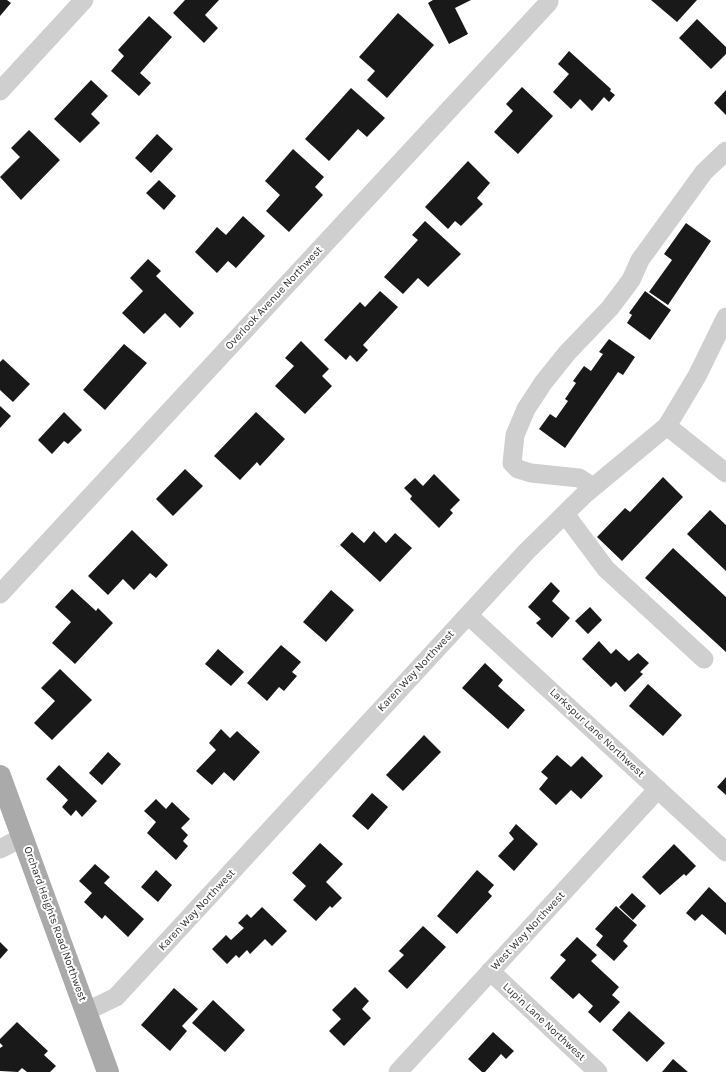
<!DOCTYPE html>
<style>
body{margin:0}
canvas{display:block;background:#fff}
</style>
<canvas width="726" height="1072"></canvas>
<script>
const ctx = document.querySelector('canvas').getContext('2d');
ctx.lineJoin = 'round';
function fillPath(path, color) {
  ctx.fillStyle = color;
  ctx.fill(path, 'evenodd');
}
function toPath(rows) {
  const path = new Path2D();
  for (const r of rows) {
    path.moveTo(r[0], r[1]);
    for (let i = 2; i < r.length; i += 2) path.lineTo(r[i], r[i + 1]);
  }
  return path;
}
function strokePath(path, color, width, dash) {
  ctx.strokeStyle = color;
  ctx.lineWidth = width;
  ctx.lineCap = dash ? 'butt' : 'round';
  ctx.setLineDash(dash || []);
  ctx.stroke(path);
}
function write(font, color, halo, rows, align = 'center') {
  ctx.font = font + ' Karla,sans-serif';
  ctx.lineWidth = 4;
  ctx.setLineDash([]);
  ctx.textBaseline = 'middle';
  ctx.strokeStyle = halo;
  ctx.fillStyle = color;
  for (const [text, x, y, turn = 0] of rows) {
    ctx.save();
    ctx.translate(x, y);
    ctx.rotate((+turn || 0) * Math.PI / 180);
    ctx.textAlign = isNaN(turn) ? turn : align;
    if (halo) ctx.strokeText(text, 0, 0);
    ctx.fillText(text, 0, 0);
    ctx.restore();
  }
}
fillPath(toPath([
 [0,0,7,0,11,3,0,16],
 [185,0,219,0,205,15,218,28,204,43,173,13],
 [433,0,471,0,455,8,468,34,449,44,428,3],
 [651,0,697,0,677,22],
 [398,13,434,45,387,98,367,80,375,71,359,57],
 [149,16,172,37,140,73,151,83,139,96,111,71,124,56,118,50],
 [697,19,726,47,726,54,711,69,679,38],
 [569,51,611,89,610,91,615,95,609,102,604,97,592,111,580,99,571,109,553,92,569,74,558,64],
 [91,80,108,96,91,114,100,123,80,143,54,119],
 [522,87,553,116,518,154,494,132,513,111,506,104],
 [351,88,385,118,367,137,358,129,329,161,305,139],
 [726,90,726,115,714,103],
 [29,130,60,160,21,200,0,177,20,157,11,148],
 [157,134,173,149,151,173,135,158],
 [293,149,324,177,315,187,323,195,289,232,266,211,280,195,265,181],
 [468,161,490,183,477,198,483,204,461,226,455,221,448,229,425,207],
 [159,180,176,196,164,210,146,193],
 [243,216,265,236,236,268,228,261,217,273,195,252,217,227,226,235],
 [425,221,461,254,428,287,418,278,403,294,384,277,418,240,412,235],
 [686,223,711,241,668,305,649,292,672,260,664,254],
 [148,259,161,271,156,276,194,313,180,328,165,313,144,334,122,313,143,291,130,278],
 [380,291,398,307,363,345,368,350,357,362,350,355,346,360,324,340,360,302,365,307],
 [645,291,671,310,650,340,627,323,632,315,629,313],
 [609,339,635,357,623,375,618,372,565,448,539,429,550,414,556,418,568,401,565,399,576,383,573,381,584,366,591,371,603,354,599,352],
 [301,341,329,369,322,376,332,386,305,414,275,386,294,366,285,358],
 [124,344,147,363,105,410,83,390],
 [3,359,30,384,13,402,0,390,0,362],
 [0,406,11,416,0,428],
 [64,412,82,430,68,444,64,441,52,454,38,440],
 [256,412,285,439,260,466,257,462,240,480,214,456],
 [185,469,203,486,173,516,156,499],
 [434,474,460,500,450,510,453,513,439,528,410,499,412,496,404,488,415,478,423,486],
 [663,477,683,497,622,561,597,537,625,508,630,512],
 [710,510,726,525,726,571,687,534],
 [132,530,168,565,156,578,150,573,134,590,123,579,108,595,88,576],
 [374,531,386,543,395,533,412,548,380,582,340,545,352,532,364,543],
 [673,548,726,597,726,652,645,578],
 [551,582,560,591,552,601,570,618,552,638,536,623,541,619,528,607],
 [72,589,96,611,98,608,113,623,75,664,52,643,71,622,55,607],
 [331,590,354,610,326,642,303,622],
 [590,607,602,620,588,634,575,621],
 [599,641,611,654,616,649,629,661,638,653,649,663,640,672,643,674,625,692,616,682,611,687,582,659],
 [281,645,301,662,292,672,297,676,284,691,279,687,267,701,247,683],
 [218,649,244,672,231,686,205,664],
 [485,663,503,680,498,686,525,710,508,729,462,688],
 [60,669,92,700,52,740,34,723,55,701,41,688],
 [648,684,682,715,663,736,629,706],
 [221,729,230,738,237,731,260,752,234,781,224,772,212,785,196,771,216,750,209,743],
 [424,735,441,752,403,791,386,775],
 [108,752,121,764,102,785,89,773],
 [557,755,571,767,582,756,603,776,581,799,571,790,556,805,539,789,548,778,541,772],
 [59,765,97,801,82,817,76,810,71,816,62,807,68,800,46,779],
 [726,777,726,795,717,787],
 [372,793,388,807,368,830,352,816],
 [156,799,166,809,172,802,190,819,181,828,188,835,183,841,188,846,176,860,147,833,156,822,144,811],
 [516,824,538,844,514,871,498,856,514,839,509,833],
 [320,843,343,864,326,882,342,898,332,908,330,906,316,921,293,900,306,886,292,873],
 [674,844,696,866,686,876,684,874,660,895,642,877],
 [95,864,110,877,104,883,144,919,128,937,105,915,102,919,84,902,92,893,79,881],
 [156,870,172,885,158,902,141,887],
 [477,870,494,885,488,892,492,896,457,934,437,916],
 [709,887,726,903,726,935,702,914,695,921,686,913],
 [632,893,646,906,633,920,619,907],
 [616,906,637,925,623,941,628,946,614,961,596,945,603,936,595,929],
 [262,907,287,931,272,946,265,939,250,954,247,950,239,958,236,955,227,964,212,949,226,935,231,940,244,928,238,923,247,914,251,918],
 [423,926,446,947,407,989,388,971,404,955,399,951],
 [577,937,597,955,591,961,619,987,612,995,620,1002,600,1023,588,1012,593,1006,579,993,573,999,550,978,566,960,560,955],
 [0,942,8,950,0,959],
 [355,987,369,1001,362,1009,371,1018,344,1046,329,1031,341,1019,332,1010],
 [174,988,198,1009,182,1026,187,1031,170,1051,141,1025],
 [213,1000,245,1030,225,1052,192,1023],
 [629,1011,665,1043,647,1062,612,1030],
 [17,1022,48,1051,44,1055,56,1066,50,1072,27,1072,22,1068,18,1072,0,1071,0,1048,3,1046,0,1043,0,1039],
 [493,1032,514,1051,506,1059,501,1054,485,1072,482,1072,468,1059],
 [673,1059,688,1072,662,1072]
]), '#191919');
strokePath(toPath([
 [0,91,84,0],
 [667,426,726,473],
 [593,487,579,478,531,473,518,469,512,463,515,435,526,409,543,383,567,353,610,308,631,280,640,260,704,172,726,151],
 [565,514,606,569,704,659],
 [0,594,549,2,547,0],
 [468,615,726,852],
 [0,849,23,837],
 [490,971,598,1072],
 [87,1011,116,997,527,551,584,495,667,426,697,376,726,317],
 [398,1072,658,789]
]), '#cfcfcf', 19);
strokePath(toPath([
 [0,776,108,1072]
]), '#aaa', 22);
write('11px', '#323232', '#fff', [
 ["Overlook Avenue Northwest",274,298,-47],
 ["Karen Way Northwest",416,671,-47],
 ["Larkspur Lane Northwest",597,733,43],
 ["Karen Way Northwest",197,910,-47],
 ["Orchard Heights Road Northwest",55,924,70],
 ["West Way Northwest",528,931,-47],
 ["Lupin Lane Northwest",544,1022,43]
]);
</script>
